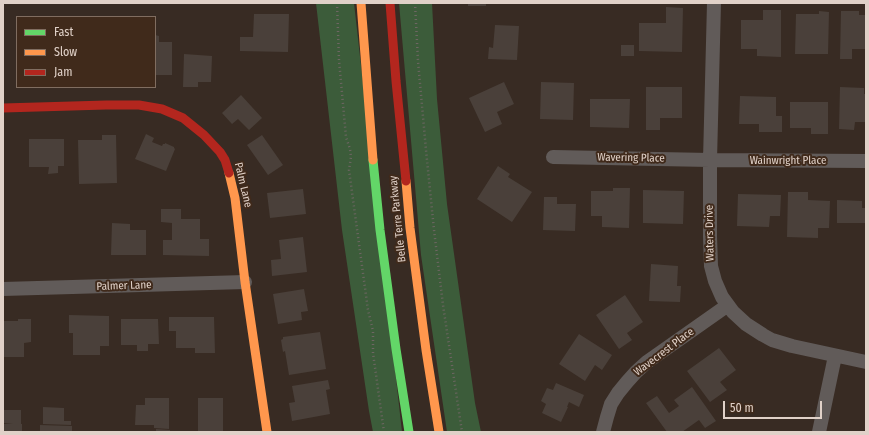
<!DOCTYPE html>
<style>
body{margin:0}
#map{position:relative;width:869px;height:435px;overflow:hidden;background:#382b23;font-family:"Fira Sans Condensed",sans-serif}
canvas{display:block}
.frame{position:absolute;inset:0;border:4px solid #e0d1c8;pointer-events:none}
.legend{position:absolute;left:16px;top:16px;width:140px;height:72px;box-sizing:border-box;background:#402a1b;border:1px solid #806d60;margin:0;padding:5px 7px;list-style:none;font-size:12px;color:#e0d1c8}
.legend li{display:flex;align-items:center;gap:8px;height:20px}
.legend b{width:20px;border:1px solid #806d60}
.scale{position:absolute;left:723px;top:401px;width:99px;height:18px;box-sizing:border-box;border:2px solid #e0d1c8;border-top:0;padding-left:5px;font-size:12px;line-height:14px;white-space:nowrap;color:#e0d1c8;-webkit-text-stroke:3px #402a1b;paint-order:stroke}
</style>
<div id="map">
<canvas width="869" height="435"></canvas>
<div class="frame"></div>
<ul class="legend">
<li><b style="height:5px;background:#63d668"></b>Fast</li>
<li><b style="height:5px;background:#ff974d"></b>Slow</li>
<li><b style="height:5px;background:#b3261e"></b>Jam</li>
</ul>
<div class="scale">50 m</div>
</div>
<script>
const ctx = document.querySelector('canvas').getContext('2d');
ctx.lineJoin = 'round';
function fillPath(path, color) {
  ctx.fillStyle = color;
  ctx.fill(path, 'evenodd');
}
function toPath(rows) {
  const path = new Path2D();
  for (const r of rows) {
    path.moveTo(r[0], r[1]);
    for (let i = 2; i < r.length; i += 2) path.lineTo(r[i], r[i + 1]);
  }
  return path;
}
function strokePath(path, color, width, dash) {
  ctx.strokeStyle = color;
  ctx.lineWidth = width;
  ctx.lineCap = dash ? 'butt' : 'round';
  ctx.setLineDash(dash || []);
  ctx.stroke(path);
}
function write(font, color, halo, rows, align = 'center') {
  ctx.font = font + ' "Fira Sans Condensed",sans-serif';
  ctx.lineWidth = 4;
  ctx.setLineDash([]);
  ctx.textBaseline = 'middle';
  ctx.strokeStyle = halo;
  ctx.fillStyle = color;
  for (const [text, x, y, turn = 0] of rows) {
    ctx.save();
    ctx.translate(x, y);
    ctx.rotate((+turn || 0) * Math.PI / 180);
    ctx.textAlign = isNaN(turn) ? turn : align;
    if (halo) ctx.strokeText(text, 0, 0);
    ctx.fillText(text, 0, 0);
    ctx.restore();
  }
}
fillPath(toPath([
 [316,3,354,3,402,432,373,432,369,411,342,230],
 [399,3,432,3,437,99,447,204,475,403,481,432,447,432,421,255]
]), '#3c5c3a');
fillPath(toPath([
 [468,3,486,3,486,6,468,6],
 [666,7,683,8,682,52,639,51,639,23,666,23],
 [763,10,781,10,781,57,757,56,757,49,741,49,741,20,763,20],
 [819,11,829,12,828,54,795,54,796,14,819,14],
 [841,11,859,11,859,15,866,15,866,49,852,49,852,59,840,59],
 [254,14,289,14,288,52,240,51,240,37,253,37],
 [495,25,519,26,517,60,488,59,489,47,493,48],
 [155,35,159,36,159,42,172,42,172,75,156,75,156,65,155,65],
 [621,45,634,45,634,56,621,56],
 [184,54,212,56,211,82,198,82,198,87,183,87],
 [504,82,514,104,497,112,502,124,485,132,469,98],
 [541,82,574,83,573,120,540,119],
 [646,87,682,87,682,118,660,118,660,130,646,130],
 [840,87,864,88,864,94,866,94,866,122,855,122,854,130,839,129],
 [241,95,262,118,249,130,238,119,232,124,222,113],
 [740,96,776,97,776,116,782,116,782,132,759,132,759,124,739,124],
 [590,99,630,99,629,128,590,127],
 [790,102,828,102,828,134,811,134,811,128,790,128],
 [146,134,154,138,152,142,162,146,163,144,165,144,165,143,174,147,174,148,175,149,166,171,135,159],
 [102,135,116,135,117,183,79,184,78,140,102,140],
 [262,135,283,165,268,175,247,145],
 [29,139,64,139,64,166,58,166,58,173,48,174,49,167,29,167],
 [498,166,510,174,508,177,532,192,512,222,477,199],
 [613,188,630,188,629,228,602,227,602,216,591,216,591,191,613,191],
 [303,189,306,214,270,218,267,193],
 [643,190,684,191,683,224,643,223],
 [788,192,808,192,808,200,830,201,829,228,818,228,818,238,787,237],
 [738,194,781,195,780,216,770,216,769,227,737,226],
 [544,197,557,197,557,204,576,204,575,231,543,230],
 [837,200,862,201,862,208,866,208,866,223,837,223],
 [161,209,181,209,181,219,200,219,200,239,209,239,209,256,163,255,163,240,172,240,172,223,161,222],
 [112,223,130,224,130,230,146,230,146,255,111,255],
 [303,237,307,272,272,276,271,260,281,259,279,240],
 [651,264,678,266,677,286,681,286,680,302,649,301],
 [304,289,308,311,301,312,302,320,278,324,273,294],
 [625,295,643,322,627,333,632,340,619,349,596,315],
 [69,315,109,316,109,346,100,346,100,355,73,355,73,333,69,333],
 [169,317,214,317,215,353,195,353,195,348,176,348,176,331,169,331],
 [18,319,31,319,31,342,24,343,24,357,3,357,3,321,18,321],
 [121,319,158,319,159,344,148,344,148,351,137,351,137,345,121,345],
 [320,332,326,369,289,375,285,351,283,352,281,340,283,339,283,337],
 [579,334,612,355,602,370,595,365,585,381,559,364],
 [719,348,736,370,720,382,727,390,710,402,687,371],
 [328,380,330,389,326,390,330,414,292,421,289,403,295,402,292,386],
 [556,383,584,395,579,407,569,402,567,407,568,407,561,422,542,413,546,404,541,401,547,388,553,390],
 [692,387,716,421,705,428,699,420,682,432,667,432,646,403,657,396,669,413,679,406,674,400],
 [145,398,169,398,169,429,154,428,154,425,135,425,136,405,145,405],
 [198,398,223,398,223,432,198,432],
 [43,407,64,408,64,421,71,421,71,425,43,424],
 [3,410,21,410,21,424,22,424,22,432,3,432,3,424,13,424,3,423],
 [40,425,72,426,72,432,40,432],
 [156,429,170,430,170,432,156,432]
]), '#4a403a');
strokePath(toPath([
 [337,3,339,60,346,137,350,149,351,157,349,170,368,310,373,331,373,353,384,432],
 [415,3,418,61,426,150,434,230,443,305,462,432]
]), '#6e6663', 2.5, [1, 3]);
strokePath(toPath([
 [714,3,710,160,710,236,711,266,715,281,722,297,733,312,746,324,763,335,772,340,792,346,866,362],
 [553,157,710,160,866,161],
 [3,289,245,282],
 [603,432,607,417,611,404,618,393,627,382,636,372,647,362,728,305],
 [819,432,835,356]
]), '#615b59', 14);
strokePath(toPath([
 [373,160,380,230,396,349,409,432]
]), '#63d668', 9);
strokePath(toPath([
 [361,3,373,160],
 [229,173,235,198,245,282,267,432],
 [406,181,410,228,426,350,439,432]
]), '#ff974d', 9);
strokePath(toPath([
 [390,3,396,81,406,181],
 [3,108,106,105,139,105,162,109,183,118,204,135,220,152,225,160,229,173]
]), '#b3261e', 9);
write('11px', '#e0d1c8', '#402a1b', [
 ["Wavering Place",631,158,1],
 ["Wainwright Place",788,161],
 ["Palm Lane",243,185,77],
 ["Belle Terre Parkway",398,219,-96],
 ["Waters Drive",710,233,-91],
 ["Palmer Lane",124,286,-2],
 ["Wavecrest Place",664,352,-37]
]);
</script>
